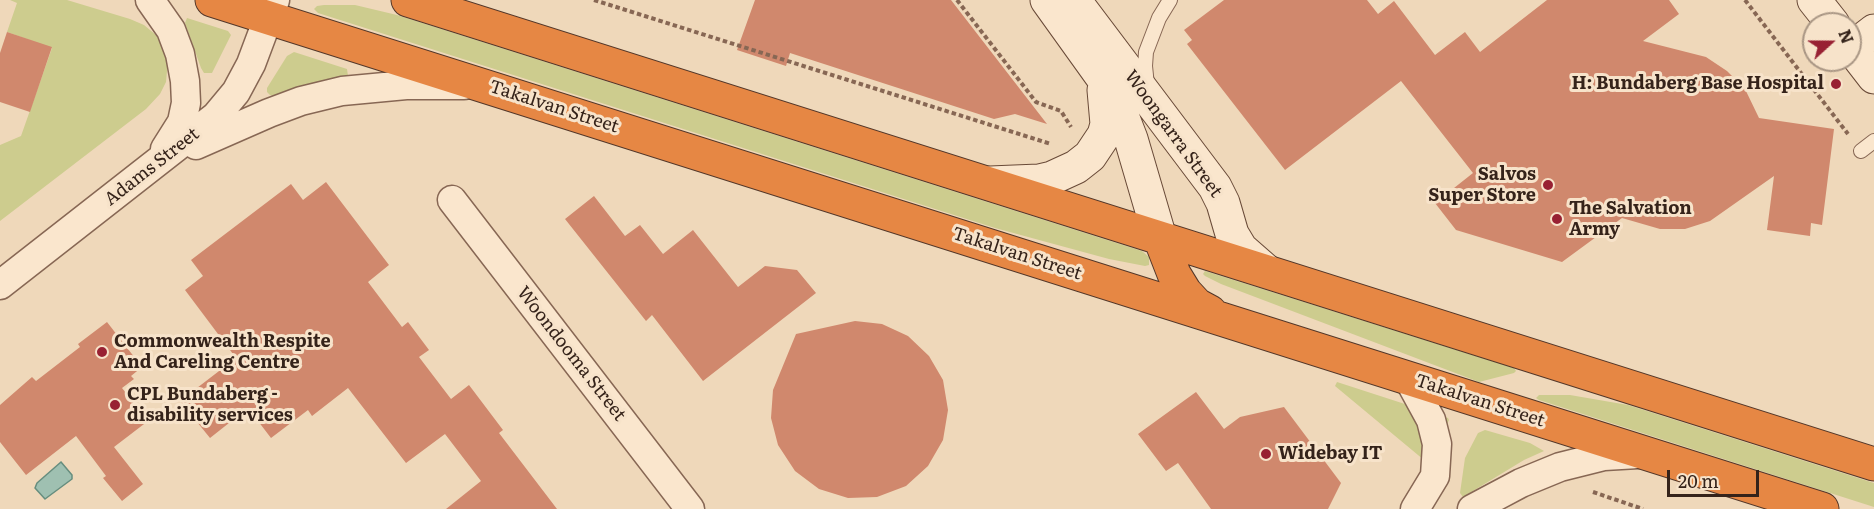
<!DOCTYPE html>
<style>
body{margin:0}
#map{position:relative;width:1874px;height:509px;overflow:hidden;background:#efd8ba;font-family:Literata,serif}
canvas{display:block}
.north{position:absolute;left:1802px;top:12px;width:60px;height:60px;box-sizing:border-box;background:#f7e3ca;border:2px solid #a99684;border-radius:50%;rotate:69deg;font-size:16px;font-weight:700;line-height:24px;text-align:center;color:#35231a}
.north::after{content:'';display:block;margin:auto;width:21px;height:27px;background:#982133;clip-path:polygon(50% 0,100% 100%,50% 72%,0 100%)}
.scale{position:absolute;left:1667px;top:470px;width:92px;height:27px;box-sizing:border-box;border:3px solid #35231a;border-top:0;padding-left:8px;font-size:18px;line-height:21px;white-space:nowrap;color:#35231a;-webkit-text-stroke:4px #f7e3ca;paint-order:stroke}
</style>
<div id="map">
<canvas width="1874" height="509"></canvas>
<div class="north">N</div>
<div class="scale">20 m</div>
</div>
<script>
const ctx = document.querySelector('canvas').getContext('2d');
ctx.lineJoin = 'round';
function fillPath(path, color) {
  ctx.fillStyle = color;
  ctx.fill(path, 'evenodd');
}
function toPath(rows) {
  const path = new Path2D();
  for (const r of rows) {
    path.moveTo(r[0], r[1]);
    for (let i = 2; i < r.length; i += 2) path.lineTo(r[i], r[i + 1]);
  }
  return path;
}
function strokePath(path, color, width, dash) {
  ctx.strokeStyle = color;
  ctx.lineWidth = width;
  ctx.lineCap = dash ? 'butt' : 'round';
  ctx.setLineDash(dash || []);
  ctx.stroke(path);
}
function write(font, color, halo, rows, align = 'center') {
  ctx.font = font + ' Literata,serif';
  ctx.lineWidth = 6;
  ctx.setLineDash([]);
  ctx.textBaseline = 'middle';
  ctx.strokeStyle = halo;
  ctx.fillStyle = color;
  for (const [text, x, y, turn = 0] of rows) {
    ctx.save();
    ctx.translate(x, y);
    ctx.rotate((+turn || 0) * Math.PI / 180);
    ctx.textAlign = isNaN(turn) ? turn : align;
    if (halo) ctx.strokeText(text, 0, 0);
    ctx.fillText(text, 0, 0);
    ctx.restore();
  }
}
fillPath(toPath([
 [10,0,67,0,130,19,144,25,156,35,164,49,167,60,167,71,166,82,160,94,146,109,0,221,0,145,21,136,52,48,7,32,17,3],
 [324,5,355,5,397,15,1142,251,1149,257,1149,265,1145,266,1109,259,995,228,318,13,314,9,317,6],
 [187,18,228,31,231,35,212,73,204,73,201,68,185,23],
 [294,52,347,69,348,76,273,96,270,95,267,92,267,88,287,56],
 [1205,271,1514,368,1516,371,1514,373,1479,382,1221,284,1205,276,1203,274],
 [1337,382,1448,418,1449,420,1437,444,1424,460,1335,386],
 [1539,395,1570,395,1628,405,1874,483,1874,507,1539,400,1536,398],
 [1485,430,1530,443,1544,451,1524,460,1463,497,1460,493,1465,458,1478,433]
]), '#cdcc8e');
const water = toPath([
 [61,462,72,475,72,479,45,499,35,488,37,483,61,462]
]);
fillPath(water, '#9fc0b1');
strokePath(water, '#668d7e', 1.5);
fillPath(toPath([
 [755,0,951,0,1047,124,1015,114,994,119,790,53,786,66,737,50],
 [1224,0,1367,0,1378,14,1394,1,1435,55,1465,32,1480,52,1547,0,1669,0,1679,14,1643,41,1706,57,1727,71,1745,89,1759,118,1834,129,1822,225,1811,223,1810,236,1767,230,1774,176,1710,221,1685,229,1660,229,1622,218,1562,262,1456,230,1435,203,1473,173,1401,81,1285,170,1187,44,1192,40,1184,30],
 [7,32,52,47,30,112,0,102,0,53],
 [326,182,389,265,368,282,402,327,408,322,429,350,419,357,451,399,469,385,503,430,499,433,557,509,446,509,481,481,445,434,406,463,348,388,312,416,308,410,271,438,248,408,210,438,180,401,236,358,185,290,203,276,191,260,291,184,303,200],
 [594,196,625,236,640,225,663,254,693,230,738,287,765,266,797,270,816,293,703,381,652,315,646,321,565,219],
 [855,321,882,324,908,336,929,356,943,380,948,410,943,440,928,466,906,486,877,497,848,498,819,489,795,471,778,445,771,418,773,390,796,334],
 [107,322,142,367,131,376,134,379,122,388,148,421,114,447,143,484,122,501,103,478,106,476,76,436,26,475,0,442,0,405,32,377,36,381,80,347,78,344],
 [1196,392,1224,429,1240,417,1284,407,1341,483,1328,509,1211,509,1178,463,1166,471,1138,434]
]), '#d0886d');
const lane = toPath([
 [1147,85,1145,66,1146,52,1159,18,1170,0],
 [1861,151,1874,141]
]);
const street = toPath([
 [150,0,171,30,180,54,185,81,186,103,182,122,165,149],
 [196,145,269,113,301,101,342,91,406,85,464,85],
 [452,200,690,509],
 [0,285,216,116,236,92,251,64,275,0],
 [1408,378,1431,420,1437,444,1435,476,1415,509],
 [1472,509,1521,483,1560,467,1604,456,1638,454]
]);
const secondary = toPath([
 [1047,0,1108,85,1121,113,1131,139,1160,238],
 [1074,0,1215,187,1223,203,1232,234,1241,249,1265,270],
 [1814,0,1833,24],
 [1850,46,1874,77],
 [1852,48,1874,31],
 [990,183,1039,181,1052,178,1076,167,1090,156,1104,135,1107,124,1104,90]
]);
const highway = toPath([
 [212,0,1822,509],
 [408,0,1874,464],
 [1160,238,1174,274,1185,292,1197,305,1210,312]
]);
strokePath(lane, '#876754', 16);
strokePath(street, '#876754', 31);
strokePath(secondary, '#684937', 35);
strokePath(highway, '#533729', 35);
strokePath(toPath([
 [594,0,1051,144],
 [957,0,1036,102,1061,111,1071,127],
 [1745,0,1848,134],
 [1593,492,1643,509]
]), '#876754', 4, [4.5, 3]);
strokePath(lane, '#fae6cd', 14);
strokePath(street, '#fae6cd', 28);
strokePath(secondary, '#fae6cd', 33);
strokePath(highway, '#e68744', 33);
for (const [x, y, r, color] of [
 [1836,84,6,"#982133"],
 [1548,185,6,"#982133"],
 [1557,219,6,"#982133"],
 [102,352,6,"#982133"],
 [115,405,6,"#982133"],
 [1266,454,6,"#982133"]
]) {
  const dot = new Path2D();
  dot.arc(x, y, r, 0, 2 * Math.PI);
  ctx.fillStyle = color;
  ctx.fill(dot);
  strokePath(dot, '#f7e3ca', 2);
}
write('bold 18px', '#35231a', '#f7e3ca', [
 ["H: Bundaberg Base Hospital",1824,84,"right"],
 ["Salvos",1536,175,"right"],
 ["Super Store",1536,196,"right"],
 ["The Salvation",1569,209],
 ["Army",1569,230],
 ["Commonwealth Respite",114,342],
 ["And Careling Centre",114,363],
 ["CPL Bundaberg -",127,395],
 ["disability services",127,416],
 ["Widebay IT",1278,454]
], 'left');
write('18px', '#35231a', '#f7e3ca', [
 ["Takalvan Street",554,107,18],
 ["Woongarra Street",1173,134,54],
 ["Adams Street",152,167,-38],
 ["Takalvan Street",1017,254,18],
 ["Woondooma Street",571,354,52],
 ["Takalvan Street",1480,401,18]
]);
</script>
